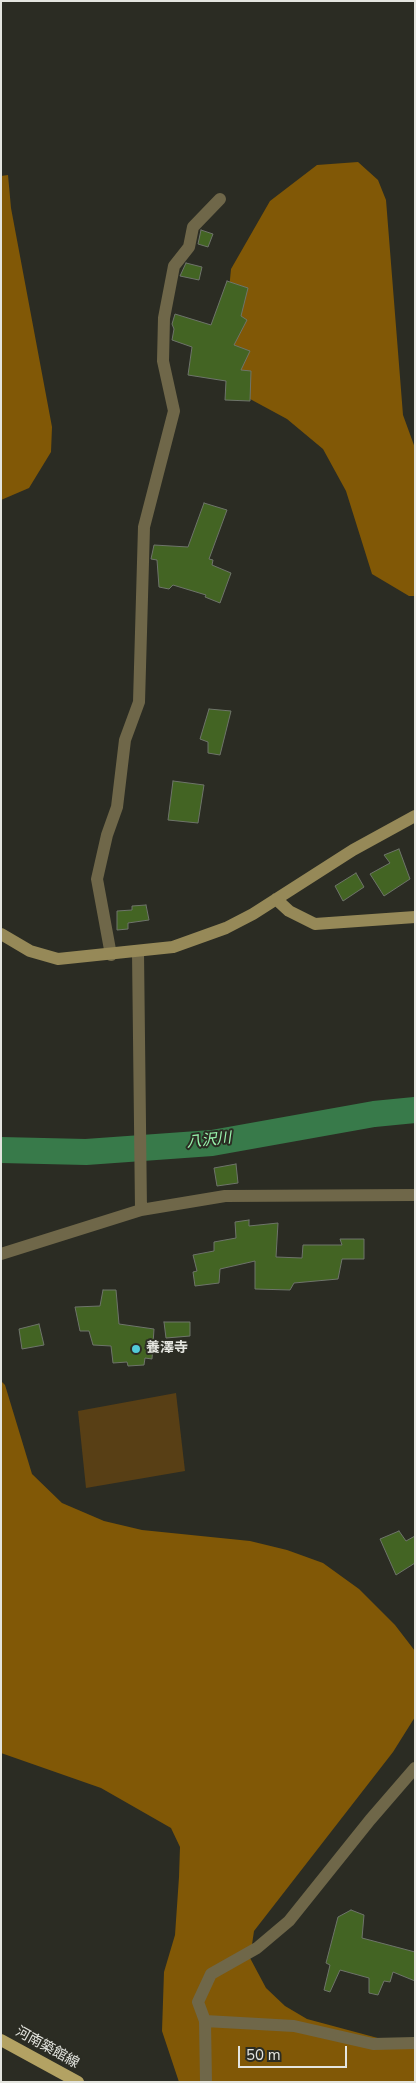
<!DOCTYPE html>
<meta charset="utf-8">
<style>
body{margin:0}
#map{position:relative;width:416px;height:2083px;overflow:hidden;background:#2b2c23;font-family:"Nunito Sans",sans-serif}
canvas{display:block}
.frame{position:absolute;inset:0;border:2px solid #e4e5df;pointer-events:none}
.scale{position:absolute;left:238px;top:2046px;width:109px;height:22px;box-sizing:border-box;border:2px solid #e4e5df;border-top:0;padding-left:6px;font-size:15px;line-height:18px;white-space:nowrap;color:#e4e5df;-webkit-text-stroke:4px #2b2c23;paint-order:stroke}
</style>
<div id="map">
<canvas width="416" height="2083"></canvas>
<div class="frame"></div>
<div class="scale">50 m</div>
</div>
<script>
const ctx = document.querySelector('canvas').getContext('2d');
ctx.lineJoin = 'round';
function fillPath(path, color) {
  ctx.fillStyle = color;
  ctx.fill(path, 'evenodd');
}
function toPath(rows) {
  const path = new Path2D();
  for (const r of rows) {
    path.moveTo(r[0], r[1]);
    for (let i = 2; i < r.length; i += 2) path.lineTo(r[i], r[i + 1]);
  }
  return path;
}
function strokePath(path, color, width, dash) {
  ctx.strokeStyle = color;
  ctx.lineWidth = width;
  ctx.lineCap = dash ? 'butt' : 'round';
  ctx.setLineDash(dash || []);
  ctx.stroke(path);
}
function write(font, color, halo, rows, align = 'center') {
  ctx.font = font + ' "Nunito Sans","Noto Sans JP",sans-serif';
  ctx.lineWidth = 4;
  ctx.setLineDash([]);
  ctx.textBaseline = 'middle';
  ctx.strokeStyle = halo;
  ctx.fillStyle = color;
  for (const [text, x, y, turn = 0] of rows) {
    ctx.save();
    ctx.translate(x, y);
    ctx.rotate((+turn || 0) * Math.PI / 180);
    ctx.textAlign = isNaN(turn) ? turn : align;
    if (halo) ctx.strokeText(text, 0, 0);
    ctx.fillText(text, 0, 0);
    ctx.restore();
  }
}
fillPath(toPath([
 [176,1393,185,1471,86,1488,78,1411]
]), '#583f15');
fillPath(toPath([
 [358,162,378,180,386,200,403,415,415,448,415,596,409,596,372,574,346,491,323,449,287,419,239,393,225,331,231,269,270,201,317,165],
 [8,175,11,208,52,427,51,452,29,488,1,500,1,176],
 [1,1381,5,1385,32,1474,62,1503,104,1521,142,1530,250,1541,287,1550,323,1563,359,1589,395,1625,415,1651,415,1717,393,1752,254,1931,250,1958,266,1988,285,2006,307,2019,415,2048,415,2082,179,2082,162,2031,164,1972,175,1935,179,1877,180,1847,171,1828,101,1788,1,1753]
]), '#815806');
strokePath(toPath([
 [1,1150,86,1152,212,1143,374,1114,415,1110]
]), '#387a4a', 26);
const building = toPath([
 [201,230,213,234,208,247,198,244,201,230],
 [186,263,202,267,199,280,180,276,186,263],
 [227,281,248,288,241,316,247,320,234,345,250,351,241,370,251,371,250,401,225,400,226,381,188,375,192,347,172,340,174,329,172,324,175,314,211,325,227,281],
 [204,503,227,510,209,559,213,560,212,565,231,573,220,603,205,597,206,595,173,585,169,589,159,587,157,560,151,559,154,545,188,547,204,503],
 [209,709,231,711,220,755,208,753,208,742,200,739,209,709],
 [173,781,204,785,198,823,168,820,173,781],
 [399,849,410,879,384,896,370,874,390,863,384,855,399,849],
 [356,873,364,887,343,901,335,886,356,873],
 [146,905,149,920,128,923,128,929,117,930,117,911,132,910,132,906,146,905],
 [236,1164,238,1183,217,1186,214,1168,236,1164],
 [249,1220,249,1226,278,1223,276,1257,302,1258,303,1245,342,1245,340,1239,364,1239,364,1259,342,1259,338,1279,294,1283,290,1290,255,1289,255,1261,220,1269,219,1283,195,1286,193,1272,197,1271,193,1255,214,1251,214,1242,236,1238,235,1222,249,1220],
 [103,1290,116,1290,119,1324,154,1329,152,1359,145,1358,144,1365,128,1366,127,1362,113,1363,111,1346,93,1345,89,1331,80,1331,75,1307,100,1306,103,1290],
 [164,1322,190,1322,190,1336,166,1338,164,1322],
 [39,1324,44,1345,22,1349,19,1329,39,1324],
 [399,1531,406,1541,415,1536,415,1563,396,1575,380,1539,399,1531],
 [351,1910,364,1915,362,1938,415,1952,415,1981,393,1972,390,1982,384,1981,378,1995,369,1993,369,1978,340,1970,330,1992,324,1990,330,1965,326,1963,338,1917,351,1910]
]);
fillPath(building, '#436423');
strokePath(building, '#6e746a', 1);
strokePath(toPath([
 [138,952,141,1210],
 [111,955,97,879,107,835,117,807,125,740,139,702,144,527,174,411,163,361,164,318,174,266,189,247,193,227,220,199],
 [1,1254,141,1210,225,1196,415,1195],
 [205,2021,294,2026,373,2044,415,2043],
 [206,2082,205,2021,198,2002,211,1974,257,1948,289,1921,370,1820,415,1768]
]), '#6f6749', 12);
strokePath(toPath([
 [276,899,289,911,315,924,415,917],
 [1,934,30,951,58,959,173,947,226,928,253,914,353,850,415,816]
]), '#968958', 12);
strokePath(toPath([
 [1,2040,78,2082]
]), '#b3a263', 12);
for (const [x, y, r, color] of [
 [136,1349,5,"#52cbd9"]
]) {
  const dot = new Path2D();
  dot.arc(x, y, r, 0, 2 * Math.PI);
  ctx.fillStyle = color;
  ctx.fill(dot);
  strokePath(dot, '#2b2c23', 2);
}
write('bold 14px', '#e4e5df', '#2b2c23', [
 ["養澤寺",146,1349]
], 'left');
write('14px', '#e4e5df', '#2b2c23', [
 ["河南築館線",47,2048,29]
]);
write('italic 15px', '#9af6af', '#2b2c23', [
 ["八沢川",209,1141,-6]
]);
</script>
